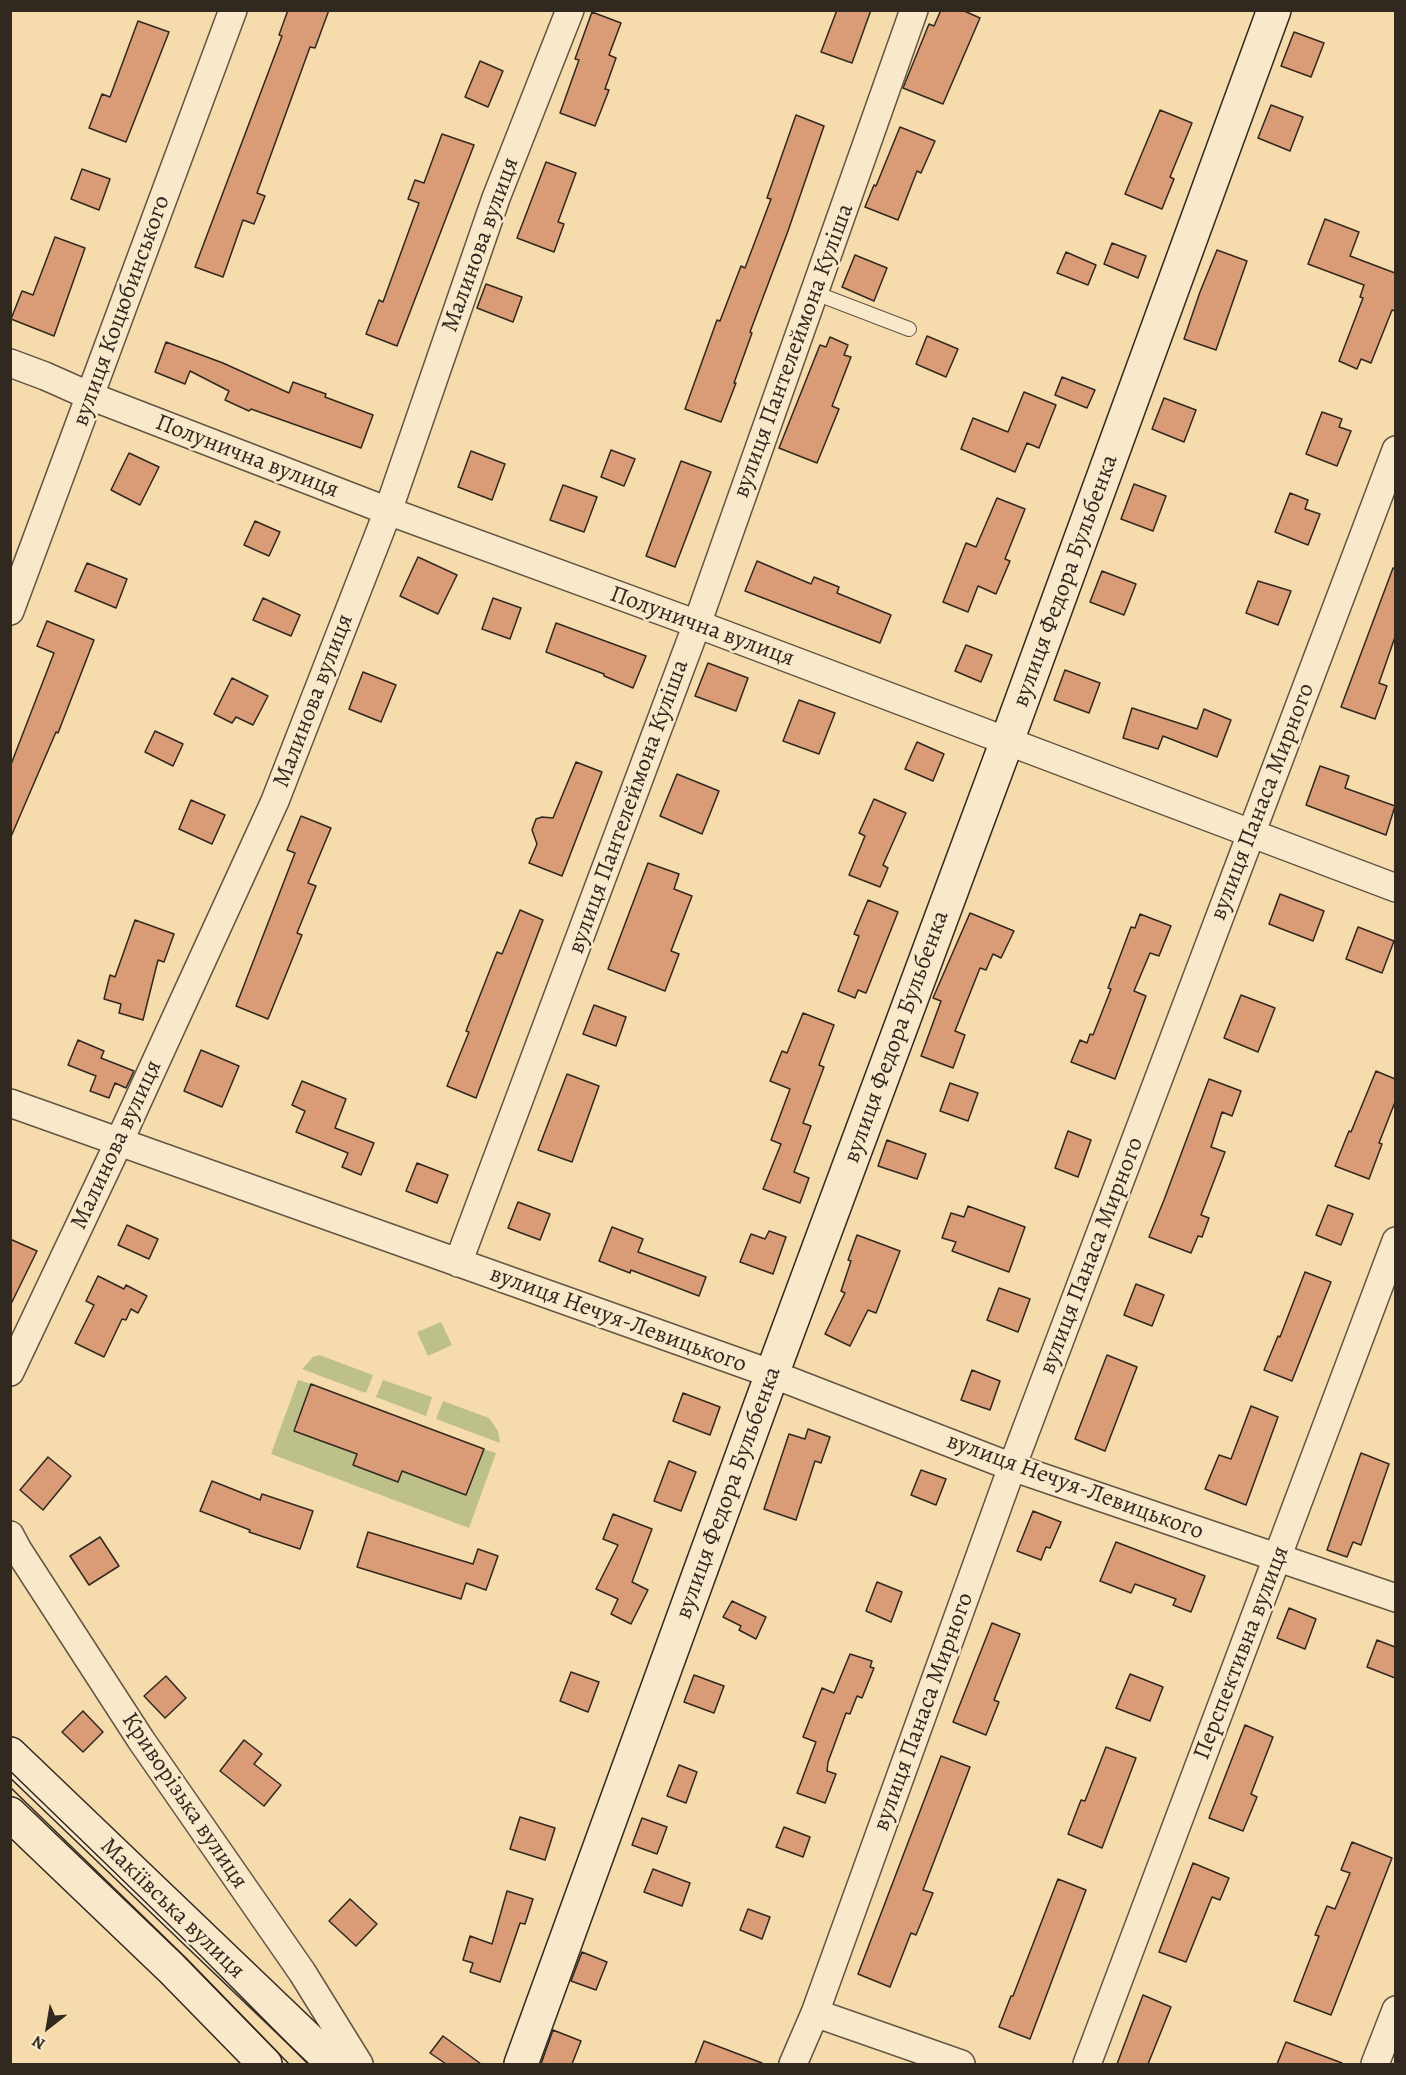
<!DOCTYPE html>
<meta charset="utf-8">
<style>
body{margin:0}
#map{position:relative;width:1406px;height:2075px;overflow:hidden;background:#f6dbad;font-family:Alegreya,serif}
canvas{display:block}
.frame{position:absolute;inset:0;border:12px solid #31281f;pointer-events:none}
.north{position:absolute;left:18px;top:1997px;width:60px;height:60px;-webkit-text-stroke:4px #f9e8ca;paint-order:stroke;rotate:211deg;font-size:16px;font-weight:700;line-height:24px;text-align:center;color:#31281f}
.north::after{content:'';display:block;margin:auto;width:21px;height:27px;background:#31281f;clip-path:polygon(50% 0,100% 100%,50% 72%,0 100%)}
</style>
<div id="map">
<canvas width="1406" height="2075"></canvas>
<div class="frame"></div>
<div class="north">N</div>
</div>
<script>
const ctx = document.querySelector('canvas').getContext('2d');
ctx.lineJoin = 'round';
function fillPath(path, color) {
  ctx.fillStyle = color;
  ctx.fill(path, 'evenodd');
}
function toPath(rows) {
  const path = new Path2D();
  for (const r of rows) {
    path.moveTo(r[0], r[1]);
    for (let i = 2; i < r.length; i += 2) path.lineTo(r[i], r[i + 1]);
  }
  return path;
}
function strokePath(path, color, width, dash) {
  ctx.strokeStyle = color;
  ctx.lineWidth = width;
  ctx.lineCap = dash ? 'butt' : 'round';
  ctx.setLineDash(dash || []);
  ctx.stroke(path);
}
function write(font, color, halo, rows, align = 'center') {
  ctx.font = font + ' Alegreya,serif';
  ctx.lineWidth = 5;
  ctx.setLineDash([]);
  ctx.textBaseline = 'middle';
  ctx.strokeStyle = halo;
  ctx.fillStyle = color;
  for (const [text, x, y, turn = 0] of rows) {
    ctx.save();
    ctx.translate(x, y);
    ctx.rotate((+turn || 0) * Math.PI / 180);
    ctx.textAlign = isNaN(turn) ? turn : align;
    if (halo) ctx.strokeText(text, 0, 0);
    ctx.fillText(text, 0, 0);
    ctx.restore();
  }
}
fillPath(toPath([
 [441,1322,452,1345,428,1356,417,1332],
 [319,1355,373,1375,366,1393,302,1369,313,1357],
 [298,1380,311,1384,294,1431,357,1454,353,1465,397,1482,402,1471,466,1495,484,1449,496,1453,469,1528,271,1454],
 [383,1380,432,1397,426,1416,376,1397],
 [443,1401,489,1418,498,1431,500,1443,436,1419]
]), '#bdc089');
const building = toPath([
 [288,10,329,10,315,48,310,47,257,193,265,196,254,224,243,220,223,277,195,267,282,36,279,35,288,10],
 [837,10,871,10,852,63,821,52,837,10],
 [941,10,962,10,980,18,943,104,903,88,929,24,934,26,941,10],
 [592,12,621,23,609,55,616,58,605,89,609,90,595,126,560,113,579,60,575,59,592,12],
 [138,21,169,32,126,142,89,128,102,94,110,97,138,21],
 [1294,32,1324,43,1311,77,1281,66,1294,32],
 [480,61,503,71,488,107,465,97,480,61],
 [1271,105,1303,117,1290,151,1258,138,1271,105],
 [1160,110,1192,123,1170,177,1174,179,1162,209,1125,194,1160,110],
 [796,115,824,126,788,231,750,332,752,333,734,383,736,383,721,422,685,409,717,320,720,321,741,266,745,268,771,199,767,198,796,115],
 [900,127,935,141,921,173,917,171,898,220,865,207,874,185,876,186,900,127],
 [442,134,474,145,397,346,366,334,379,300,383,302,419,203,408,199,415,180,424,183,442,134],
 [546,162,576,173,558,222,564,224,554,252,517,238,546,162],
 [82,169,110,179,99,210,71,199,82,169],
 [1325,219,1359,232,1350,256,1395,273,1395,311,1392,310,1371,363,1361,359,1357,369,1339,361,1363,298,1360,297,1364,285,1308,264,1325,219],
 [55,237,85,248,54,336,11,319,22,291,33,295,55,237],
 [1112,243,1146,256,1138,278,1104,264,1112,243],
 [1217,250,1247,261,1216,350,1184,339,1200,292,1217,250],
 [1066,252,1096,265,1088,285,1057,273,1066,252],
 [855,255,887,268,874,301,842,287,855,255],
 [486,284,522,297,513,322,477,308,486,284],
 [927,336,958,349,946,377,916,364,927,336],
 [830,337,848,345,844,355,851,357,832,406,839,409,817,463,779,448,820,345,826,347,830,337],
 [166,342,223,363,289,393,293,382,326,394,325,397,373,415,361,448,251,409,249,411,225,400,229,391,190,371,185,384,155,372,166,342],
 [1062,377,1095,390,1087,408,1055,395,1062,377],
 [1024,392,1056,405,1039,448,1027,443,1015,472,961,449,973,418,1008,432,1024,392],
 [1164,398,1196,410,1184,442,1152,429,1164,398],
 [1322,412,1342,419,1339,427,1351,431,1337,466,1306,454,1322,412],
 [611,450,635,459,624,486,601,477,611,450],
 [471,451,505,464,492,500,458,487,471,451],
 [129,453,159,467,140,505,111,490,129,453],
 [681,461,711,472,675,567,646,556,681,461],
 [1134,484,1166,496,1153,531,1121,519,1134,484],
 [563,485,597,497,584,532,550,520,563,485],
 [1290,493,1308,500,1305,509,1320,514,1308,545,1275,532,1290,493],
 [997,498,1025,509,1005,559,1010,561,996,594,978,586,968,612,943,602,966,543,976,547,997,498],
 [255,521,280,532,269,556,244,545,255,521],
 [418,557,457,575,438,614,400,596,418,557],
 [757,561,811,584,814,577,839,587,837,593,891,615,880,643,745,591,757,561],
 [87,563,127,579,116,608,75,591,87,563],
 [1393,568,1395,569,1395,637,1379,683,1387,686,1375,719,1341,707,1393,568],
 [1102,571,1136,584,1124,615,1090,602,1102,571],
 [1258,581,1291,591,1278,625,1246,613,1258,581],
 [263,598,300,615,291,636,253,620,263,598],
 [493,598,521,608,510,639,482,629,493,598],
 [47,621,94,640,58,733,56,732,10,839,10,767,54,653,37,646,47,621],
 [556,623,646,656,633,688,604,676,604,674,546,652,556,623],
 [966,645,992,655,981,682,955,671,966,645],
 [708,663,748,678,736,711,695,696,708,663],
 [1065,670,1100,683,1089,713,1054,700,1065,670],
 [363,672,396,685,381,722,349,709,363,672],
 [232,678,268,696,253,725,236,717,232,723,214,714,232,678],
 [799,700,835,713,819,754,783,741,799,700],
 [1132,708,1197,729,1204,709,1231,720,1217,757,1163,736,1158,749,1123,738,1132,708],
 [155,731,183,744,173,766,145,752,155,731],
 [917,742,944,754,933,781,905,769,917,742],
 [576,762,602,772,562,876,529,863,537,844,532,830,536,819,542,817,553,818,576,762],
 [1320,766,1349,776,1345,788,1395,806,1386,835,1306,805,1320,766],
 [677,774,719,791,702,834,660,816,677,774],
 [874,799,906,813,883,865,888,868,880,887,849,875,865,836,859,833,874,799],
 [191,800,225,815,212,844,179,829,191,800],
 [301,816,331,828,308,883,316,886,297,933,302,935,268,1019,236,1006,295,853,287,850,301,816],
 [648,863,679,874,674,889,692,896,671,951,679,954,665,991,608,969,648,863],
 [1280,894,1324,911,1313,941,1269,924,1280,894],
 [868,900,898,912,866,993,858,990,855,998,838,991,859,936,854,934,868,900],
 [520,910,543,920,476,1098,447,1086,469,1032,466,1031,497,952,502,954,520,910],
 [970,913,1014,931,1001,958,993,954,986,970,980,968,955,1031,965,1035,953,1068,921,1056,941,1001,933,998,970,913],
 [1140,914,1171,926,1159,956,1150,953,1134,991,1146,996,1115,1079,1071,1062,1080,1040,1087,1043,1090,1034,1093,1035,1111,989,1108,988,1131,927,1135,928,1140,914],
 [135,920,174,934,164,962,158,960,143,1020,119,1013,121,1004,104,999,110,975,115,977,135,920],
 [1358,927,1394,941,1382,973,1346,959,1358,927],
 [1241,995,1275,1008,1258,1052,1224,1038,1241,995],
 [594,1005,626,1017,616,1046,583,1034,594,1005],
 [803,1013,834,1025,819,1065,824,1067,803,1123,811,1126,794,1172,809,1178,800,1203,763,1189,781,1144,771,1140,790,1089,770,1081,782,1051,787,1053,803,1013],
 [78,1040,104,1051,101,1058,134,1071,126,1088,115,1083,109,1098,90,1091,96,1076,68,1065,78,1040],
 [201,1050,239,1066,222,1107,184,1091,201,1050],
 [1376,1071,1395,1079,1395,1102,1379,1143,1382,1144,1369,1179,1335,1166,1349,1131,1351,1132,1376,1071],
 [567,1074,599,1086,572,1162,538,1150,567,1074],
 [1209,1079,1241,1091,1232,1116,1222,1112,1211,1147,1225,1152,1201,1215,1209,1218,1202,1237,1198,1236,1191,1253,1149,1237,1164,1200,1209,1079],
 [302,1081,346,1099,335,1128,374,1143,361,1175,342,1167,348,1153,296,1132,305,1111,292,1105,302,1081],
 [950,1083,978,1093,968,1121,940,1111,950,1083],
 [1068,1131,1091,1140,1078,1177,1055,1168,1068,1131],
 [887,1140,926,1154,917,1179,878,1166,887,1140],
 [417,1163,448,1175,437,1203,406,1191,417,1163],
 [518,1202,550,1214,540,1240,508,1228,518,1202],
 [1328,1205,1353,1214,1341,1245,1316,1235,1328,1205],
 [968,1206,1025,1227,1009,1272,952,1251,956,1242,942,1238,951,1213,964,1217,968,1206],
 [127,1225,158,1239,149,1259,118,1245,127,1225],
 [612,1227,643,1239,638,1252,706,1277,699,1296,631,1270,630,1273,599,1261,612,1227],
 [769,1231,786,1237,773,1274,740,1262,751,1234,765,1239,769,1231],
 [857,1235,900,1251,876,1313,868,1310,850,1346,825,1334,845,1293,841,1291,851,1261,848,1260,857,1235],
 [10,1239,37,1251,10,1306,10,1239],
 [1305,1272,1331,1282,1292,1381,1264,1370,1278,1336,1280,1337,1305,1272],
 [98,1276,124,1289,126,1285,147,1296,138,1313,131,1309,126,1320,122,1319,104,1357,75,1343,94,1305,86,1301,98,1276],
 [1136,1284,1164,1295,1152,1326,1124,1315,1136,1284],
 [999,1288,1030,1299,1018,1332,987,1320,999,1288],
 [1107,1355,1137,1367,1105,1451,1075,1439,1107,1355],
 [972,1370,1000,1381,990,1410,961,1400,972,1370],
 [311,1384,484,1449,466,1495,402,1471,398,1482,353,1465,357,1454,294,1431,311,1384],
 [683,1393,720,1407,710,1435,673,1421,683,1393],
 [1251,1406,1278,1417,1246,1505,1205,1489,1219,1455,1231,1459,1251,1406],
 [808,1429,830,1437,821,1463,815,1461,796,1520,764,1509,789,1434,805,1439,808,1429],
 [1361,1453,1389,1464,1361,1545,1353,1542,1347,1557,1327,1550,1361,1453],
 [48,1457,71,1476,43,1510,20,1490,48,1457],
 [669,1461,696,1472,681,1511,654,1501,669,1461],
 [921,1470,946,1479,936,1505,911,1495,921,1470],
 [212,1481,260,1500,262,1494,313,1511,300,1549,249,1532,250,1530,200,1511,212,1481],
 [1033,1511,1061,1522,1050,1548,1046,1547,1041,1560,1017,1551,1033,1511],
 [613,1514,652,1529,632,1582,648,1590,631,1624,611,1614,618,1599,596,1589,618,1545,603,1539,613,1514],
 [368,1532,473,1564,478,1549,498,1556,486,1590,466,1583,461,1599,357,1567,368,1532],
 [100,1537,119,1566,89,1585,70,1556,100,1537],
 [1116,1542,1205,1576,1191,1612,1173,1605,1176,1599,1135,1584,1131,1593,1100,1581,1116,1542],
 [877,1582,902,1592,891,1622,866,1611,877,1582],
 [732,1601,766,1617,756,1639,739,1630,741,1626,723,1617,732,1601],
 [1289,1608,1316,1619,1305,1649,1277,1638,1289,1608],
 [992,1623,1020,1634,994,1700,999,1702,986,1735,953,1722,992,1623],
 [1377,1640,1395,1647,1395,1678,1367,1667,1377,1640],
 [850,1654,872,1661,870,1667,874,1668,862,1698,857,1696,850,1714,846,1713,828,1762,827,1771,836,1774,825,1803,797,1793,816,1742,803,1737,822,1688,834,1693,850,1654],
 [571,1672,599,1682,588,1712,560,1701,571,1672],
 [1130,1674,1163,1687,1150,1721,1116,1708,1130,1674],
 [694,1675,724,1686,714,1713,684,1702,694,1675],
 [166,1676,186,1698,165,1718,144,1696,166,1676],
 [83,1711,103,1732,83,1752,62,1732,83,1711],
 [1245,1725,1273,1737,1251,1794,1257,1797,1243,1831,1209,1818,1245,1725],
 [244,1740,262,1754,254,1764,281,1785,264,1806,220,1771,244,1740],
 [1106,1747,1136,1758,1102,1848,1068,1834,1081,1800,1085,1801,1106,1747],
 [941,1756,970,1767,923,1890,933,1893,916,1935,911,1933,890,1987,858,1974,941,1756],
 [679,1765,697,1772,686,1803,667,1796,679,1765],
 [520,1817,555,1828,545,1860,510,1849,520,1817],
 [642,1818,667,1827,657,1854,632,1845,642,1818],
 [784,1827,810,1837,803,1857,776,1847,784,1827],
 [1352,1842,1392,1858,1331,2015,1294,2001,1319,1936,1315,1935,1327,1906,1335,1909,1350,1873,1341,1870,1352,1842],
 [1193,1863,1229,1878,1220,1900,1212,1897,1186,1962,1159,1952,1193,1863],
 [653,1869,690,1883,682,1906,644,1892,653,1869],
 [1058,1879,1086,1890,1030,2039,999,2027,1011,1996,1013,1996,1058,1879],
 [507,1891,533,1899,525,1924,520,1923,500,1982,470,1972,473,1963,463,1960,470,1936,492,1944,507,1891],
 [350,1899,377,1924,356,1946,329,1921,350,1899],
 [748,1909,770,1917,762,1939,740,1930,748,1909],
 [582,1952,607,1962,596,1990,571,1981,582,1952],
 [1143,1995,1171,2007,1148,2064,1117,2064,1143,1995],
 [553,2030,581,2041,572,2064,541,2064,553,2030],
 [443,2036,481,2064,446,2064,430,2053,443,2036],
 [704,2041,762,2063,762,2064,695,2064,704,2041],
 [1286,2042,1342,2063,1341,2064,1277,2064,1286,2042]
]);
fillPath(building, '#da9c76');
strokePath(building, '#31281f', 1.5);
const lane = toPath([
 [815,293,909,329]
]);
const street = toPath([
 [10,363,45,376,90,396,388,511,697,624,1396,888],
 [10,611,233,10],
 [10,1103,772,1374,1012,1467,1396,1598],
 [458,1263,697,624,914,10],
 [10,1372,119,1142,275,801,388,511,496,198,570,10],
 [10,1535,18,1550,141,1740,302,1972,359,2064],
 [815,2013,961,2064],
 [793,2064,815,2013,1012,1467,1396,450],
 [1087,2064,1396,1241],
 [1375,2064,1396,2010]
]);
const secondary = toPath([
 [10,1754,334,2064],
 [10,1814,171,1968,265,2064],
 [521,2064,772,1374,1007,741,1274,10]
]);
strokePath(lane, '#625542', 16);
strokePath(street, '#625542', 30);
strokePath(secondary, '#31281f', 36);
strokePath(lane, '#f9e8ca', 14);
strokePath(street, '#f9e8ca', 27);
strokePath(secondary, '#f9e8ca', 33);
strokePath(toPath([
 [10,1771,195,1950,308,2064],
 [10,1787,187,1959,289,2064]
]), '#31281f', 1.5);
write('24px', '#31281f', '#f9e8ca', [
 ["Малинова вулиця",481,245,-70],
 ["вулиця Коцюбинського",122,311,-70],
 ["вулиця Пантелеймона Куліша",794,351,-70],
 ["Полунична вулиця",247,457,21],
 ["вулиця Федора Бульбенка",1066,581,-70],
 ["Полунична вулиця",702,627,20],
 ["Малинова вулиця",314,701,-69],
 ["вулиця Панаса Мирного",1263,802,-69],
 ["вулиця Пантелеймона Куліша",629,807,-70],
 ["вулиця Федора Бульбенка",897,1037,-70],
 ["Малинова вулиця",117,1145,-65],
 ["вулиця Панаса Мирного",1092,1256,-69],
 ["вулиця Нечуя-Левицького",618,1320,20],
 ["вулиця Нечуя-Левицького",1075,1487,20],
 ["вулиця Федора Бульбенка",729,1493,-70],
 ["Перспективна вулиця",1242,1653,-69],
 ["вулиця Панаса Мирного",924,1712,-70],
 ["Криворізька вулиця",184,1801,56],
 ["Макіївська вулиця",172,1909,44]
]);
</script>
